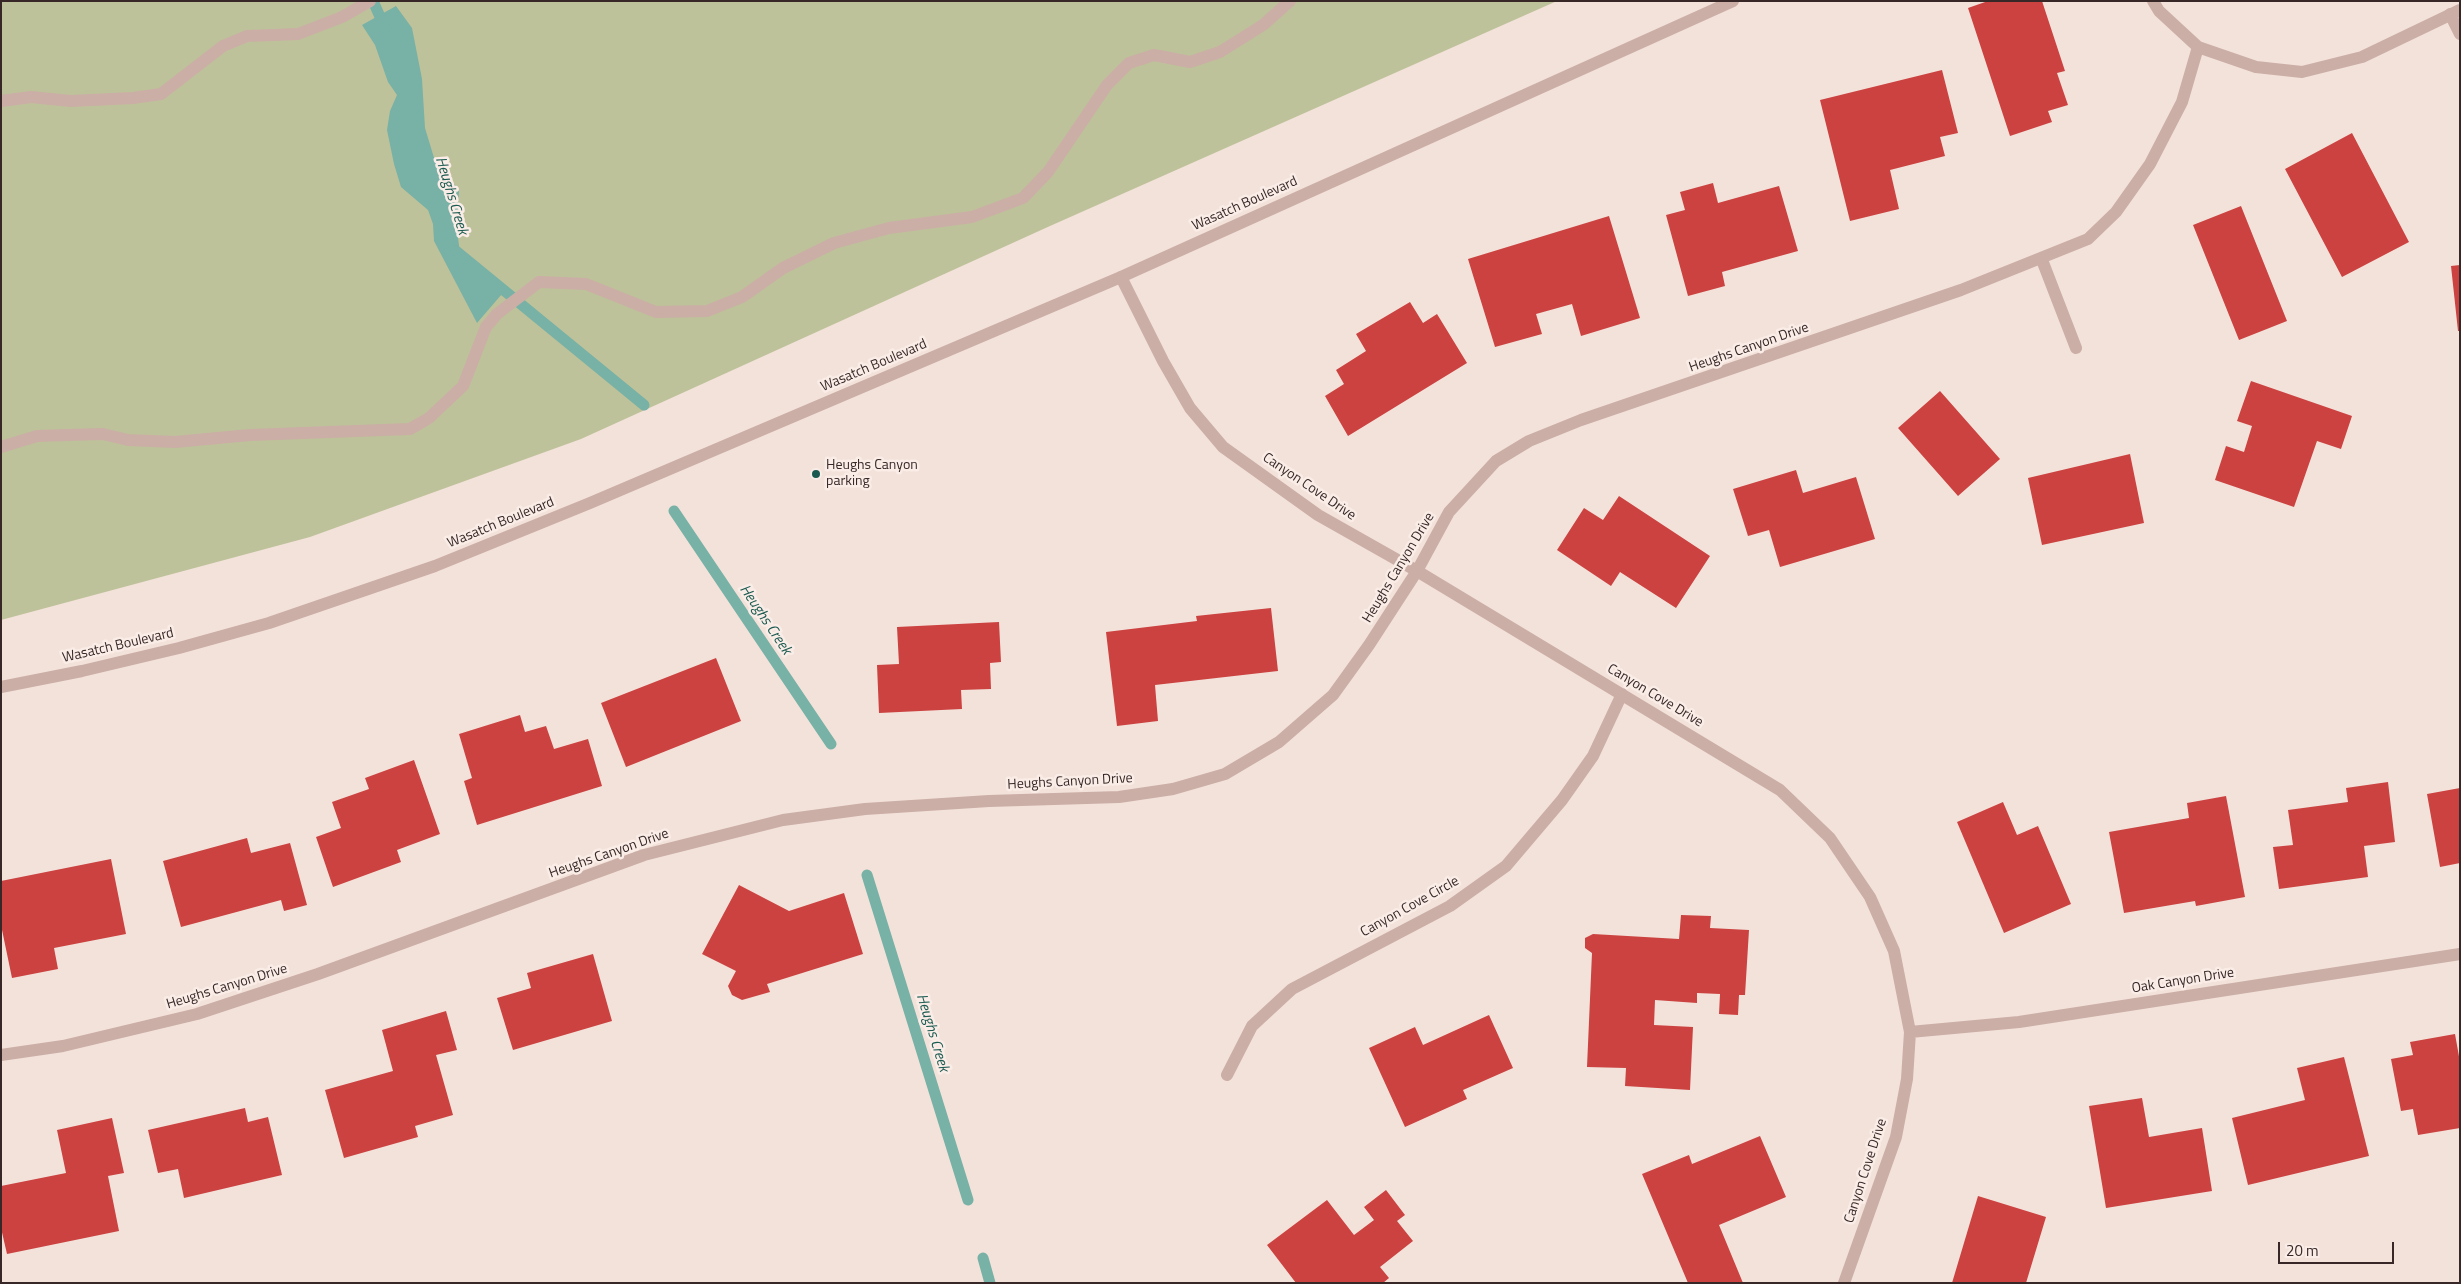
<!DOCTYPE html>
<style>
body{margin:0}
#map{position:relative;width:2461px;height:1284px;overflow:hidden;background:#f3e2da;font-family:"Titillium Web",sans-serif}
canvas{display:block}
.frame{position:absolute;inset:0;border:2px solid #372827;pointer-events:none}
.scale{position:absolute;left:2278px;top:1242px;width:116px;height:22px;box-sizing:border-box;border:2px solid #372827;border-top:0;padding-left:6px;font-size:15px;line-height:18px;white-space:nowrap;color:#372827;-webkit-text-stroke:4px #faede7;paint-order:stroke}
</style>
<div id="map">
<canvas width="2461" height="1284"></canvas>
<div class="frame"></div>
<div class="scale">20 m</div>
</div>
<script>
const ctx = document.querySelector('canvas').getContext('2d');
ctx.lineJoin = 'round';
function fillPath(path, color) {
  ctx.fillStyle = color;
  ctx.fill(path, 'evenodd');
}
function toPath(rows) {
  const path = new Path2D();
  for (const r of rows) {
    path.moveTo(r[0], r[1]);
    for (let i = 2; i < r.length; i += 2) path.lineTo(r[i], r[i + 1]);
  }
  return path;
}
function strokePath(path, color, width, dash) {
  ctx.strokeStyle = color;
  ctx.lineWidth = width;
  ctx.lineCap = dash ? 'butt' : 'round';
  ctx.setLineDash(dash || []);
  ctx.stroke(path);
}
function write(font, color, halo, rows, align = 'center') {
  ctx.font = font + ' "Titillium Web",sans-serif';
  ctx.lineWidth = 5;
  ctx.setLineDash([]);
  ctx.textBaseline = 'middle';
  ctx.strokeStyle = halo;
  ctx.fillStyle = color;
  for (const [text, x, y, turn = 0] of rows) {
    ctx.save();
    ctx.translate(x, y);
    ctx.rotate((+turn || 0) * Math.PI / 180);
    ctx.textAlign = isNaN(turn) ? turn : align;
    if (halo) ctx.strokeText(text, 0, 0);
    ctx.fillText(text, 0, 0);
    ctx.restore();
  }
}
fillPath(toPath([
 [1,1,1557,1,1050,226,581,439,310,537,1,620]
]), '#bec29a');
fillPath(toPath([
 [396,6,412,28,422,79,425,128,435,161,459,190,457,230,460,253,481,273,508,287,477,323,434,241,433,224,428,210,401,187,394,164,387,130,390,111,397,95,388,82,375,45,362,25]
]), '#78b1a6');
strokePath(toPath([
 [373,1,385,28],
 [456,251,644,405],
 [674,511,831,744],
 [867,875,968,1200],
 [983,1258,990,1283]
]), '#78b1a6', 11);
fillPath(toPath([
 [1988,1,2042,1,2065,71,2057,73,2068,105,2048,111,2052,122,2010,136,1968,8],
 [1942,70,1958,133,1940,137,1945,156,1890,170,1899,209,1850,221,1820,100],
 [2352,133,2409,242,2342,277,2285,169],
 [1713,183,1718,203,1779,186,1798,251,1722,272,1725,286,1688,296,1666,215,1685,210,1680,192],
 [2241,206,2287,321,2239,340,2193,225],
 [1609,216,1640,318,1581,336,1572,304,1536,314,1542,334,1495,347,1468,259],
 [2460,265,2460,331,2458,331,2451,266],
 [1410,302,1423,323,1437,314,1467,363,1348,436,1325,396,1344,384,1336,370,1366,351,1356,334],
 [2251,381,2352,416,2341,449,2317,441,2294,507,2215,480,2226,446,2244,452,2252,426,2237,421],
 [1940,391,2000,459,1958,496,1898,428],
 [2130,454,2144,523,2042,545,2028,478],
 [1796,470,1803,493,1856,477,1875,539,1780,567,1769,530,1748,536,1733,489],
 [1619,496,1710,556,1676,608,1620,572,1611,586,1557,550,1584,508,1603,520],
 [1271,608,1278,671,1155,685,1158,721,1117,726,1106,632,1197,621,1196,616],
 [999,622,1001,662,990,663,991,689,961,690,962,709,879,713,877,665,899,664,897,627],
 [716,658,741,721,626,767,601,703],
 [520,715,525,732,546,726,554,749,588,739,602,786,477,825,464,781,472,778,459,734],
 [414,760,440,834,397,850,401,862,333,887,316,837,341,828,332,802,369,789,365,778],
 [2388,782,2395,842,2364,846,2368,877,2279,889,2273,847,2293,845,2288,810,2348,802,2346,788],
 [2460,788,2460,863,2440,867,2427,794],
 [2226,796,2245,897,2196,906,2195,901,2124,913,2109,832,2189,818,2187,803],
 [2003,802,2017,835,2038,826,2071,904,2004,933,1957,822],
 [247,838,251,853,290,843,307,905,284,911,281,900,181,927,163,861],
 [111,859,126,934,54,948,58,969,12,978,1,925,1,881],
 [739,885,789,911,844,893,863,954,767,984,770,992,742,1000,732,995,728,986,736,971,702,954],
 [1681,915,1711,916,1710,928,1749,930,1745,995,1739,995,1738,1015,1719,1014,1720,994,1697,993,1697,1003,1655,1000,1654,1025,1693,1027,1690,1090,1625,1086,1626,1068,1587,1067,1592,953,1585,948,1585,938,1593,934,1679,939],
 [593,954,612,1021,513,1050,497,998,531,988,527,973],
 [446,1011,457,1050,436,1055,453,1115,415,1126,418,1137,344,1158,325,1090,393,1071,382,1030],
 [1489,1015,1513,1068,1463,1090,1467,1099,1405,1127,1369,1048,1415,1027,1423,1045],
 [2455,1034,2460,1062,2460,1128,2418,1135,2413,1109,2401,1111,2391,1059,2413,1055,2410,1042],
 [2344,1057,2369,1156,2248,1185,2232,1118,2305,1100,2297,1068],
 [2142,1098,2149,1137,2202,1128,2212,1191,2106,1208,2089,1106],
 [245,1108,248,1122,268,1117,282,1175,184,1198,178,1169,158,1173,148,1130],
 [112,1118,124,1173,108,1176,119,1231,7,1254,1,1228,1,1186,66,1173,57,1130],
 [1760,1136,1786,1197,1719,1225,1743,1283,1688,1283,1642,1174,1689,1155,1692,1164],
 [1386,1190,1405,1215,1397,1221,1413,1241,1380,1267,1389,1278,1383,1283,1296,1283,1267,1245,1327,1200,1354,1235,1374,1220,1364,1207],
 [1978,1196,2046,1217,2026,1283,1952,1283]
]), '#cb4240');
strokePath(toPath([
 [2450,14,2460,34],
 [1,101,31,97,71,101,133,98,161,94,223,46,247,36,298,34,342,17,370,1],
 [2042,260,2076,348],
 [1,447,37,436,67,435,103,434,128,440,175,442,250,435,410,429,429,418,463,386,486,327,497,314,539,282,586,284,656,312,707,311,742,297,783,268,834,243,889,228,972,217,1023,198,1048,172,1107,85,1129,63,1154,55,1190,62,1220,52,1263,25,1290,1]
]), '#cbaea6', 12);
strokePath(toPath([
 [2153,1,2159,11,2198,47,2256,67,2302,72,2362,57,2460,10],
 [1121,277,1163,361,1190,408,1223,447,1318,515,1417,571,1780,790,1830,838,1870,897,1894,951,1910,1032,1907,1079,1896,1137,1844,1283],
 [1910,1032,2019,1022,2460,954],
 [1,1055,63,1046,197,1014,318,974,644,855,783,820,865,809,989,801,1119,797,1173,789,1225,774,1279,742,1333,695,1369,645,1417,571,1449,512,1496,461,1529,441,1581,420,1961,290,2088,239,2116,212,2150,164,2182,102,2198,47],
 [1227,1075,1252,1026,1292,989,1450,906,1506,866,1562,800,1593,756,1622,694]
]), '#cbaea6', 12);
strokePath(toPath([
 [1,687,82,671,179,648,269,623,435,566,590,503,1121,277,1733,1]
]), '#cbaea6', 12);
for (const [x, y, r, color] of [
 [816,474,5,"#1b5a50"]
]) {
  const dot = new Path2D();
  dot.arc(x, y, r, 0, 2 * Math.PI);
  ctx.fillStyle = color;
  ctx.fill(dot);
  strokePath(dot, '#faede7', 2);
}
write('14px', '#372827', '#faede7', [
 ["Wasatch Boulevard",1245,204,-24],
 ["Heughs Canyon Drive",1749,348,-19],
 ["Wasatch Boulevard",874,366,-23],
 ["Canyon Cove Drive",1309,487,34],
 ["Wasatch Boulevard",501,523,-22],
 ["Heughs Canyon Drive",1399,568,-59],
 ["Wasatch Boulevard",118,646,-13],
 ["Canyon Cove Drive",1655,696,31],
 ["Heughs Canyon Drive",1070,782,-3],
 ["Heughs Canyon Drive",609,854,-19],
 ["Canyon Cove Circle",1410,907,-29],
 ["Oak Canyon Drive",2183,981,-9],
 ["Heughs Canyon Drive",227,987,-17],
 ["Canyon Cove Drive",1866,1171,-72]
]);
write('14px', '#372827', '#faede7', [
 ["Heughs Canyon",826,466],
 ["parking",826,482]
], 'left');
write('italic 15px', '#1b5a50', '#faede7', [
 ["Heughs Creek",451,196,73],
 ["Heughs Creek",765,620,56],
 ["Heughs Creek",932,1033,73]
]);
</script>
